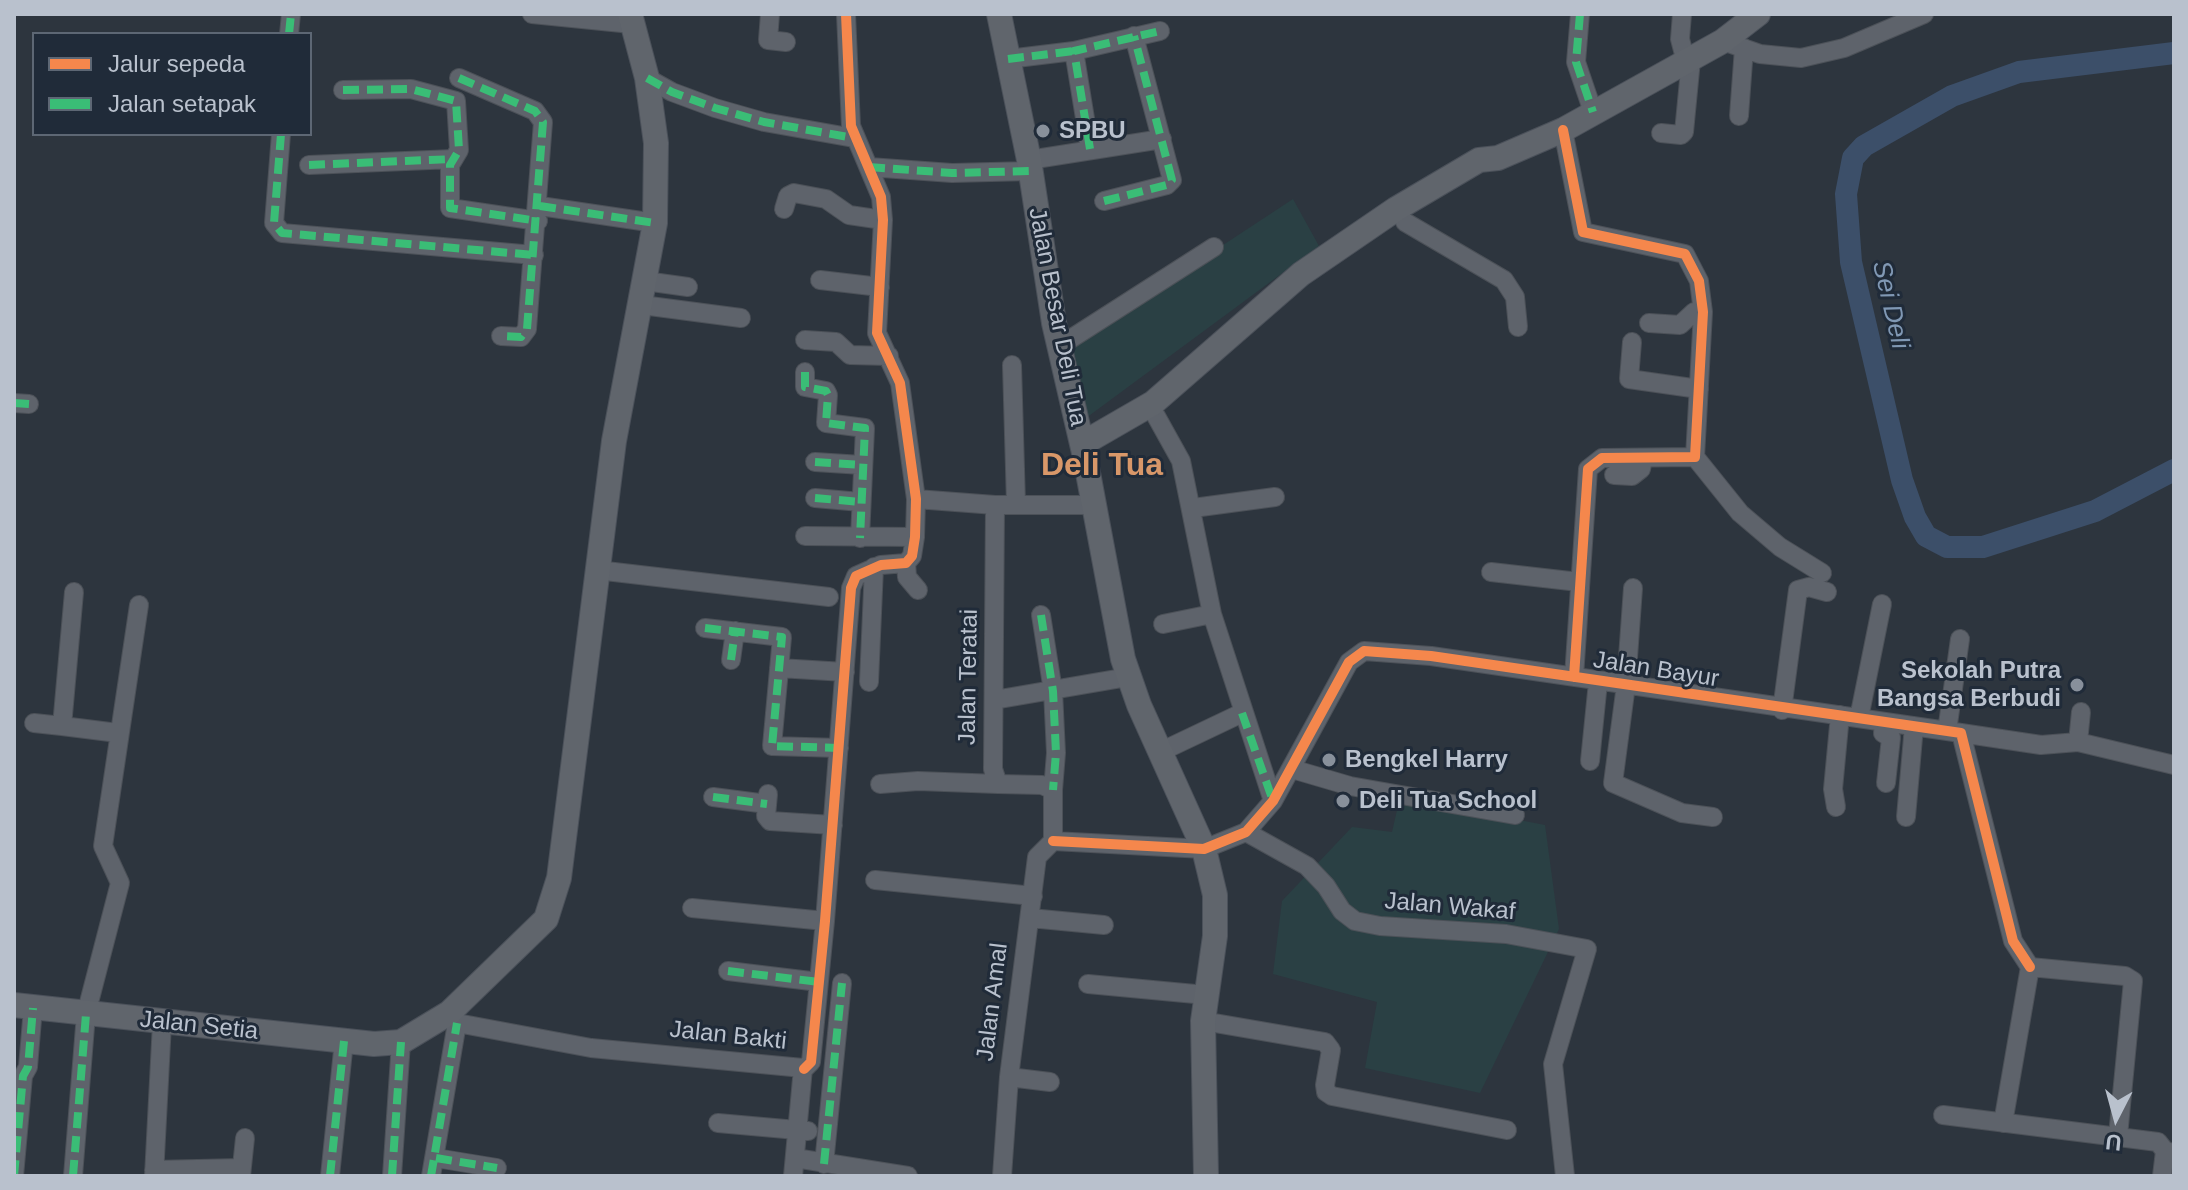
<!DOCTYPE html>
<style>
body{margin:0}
#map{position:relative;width:2188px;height:1190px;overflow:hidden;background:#2d353e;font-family:Helvetica,sans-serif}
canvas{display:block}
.frame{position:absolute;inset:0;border:16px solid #b9c1cd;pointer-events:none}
.legend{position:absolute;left:32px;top:32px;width:280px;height:104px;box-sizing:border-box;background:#202b39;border:2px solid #5d6774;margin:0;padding:10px 14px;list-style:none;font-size:24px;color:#b9c1cd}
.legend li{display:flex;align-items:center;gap:16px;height:40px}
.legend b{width:40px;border:2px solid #5d6774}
.north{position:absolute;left:2076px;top:1078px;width:80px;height:80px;-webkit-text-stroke:6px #202b39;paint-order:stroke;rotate:186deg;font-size:22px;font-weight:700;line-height:32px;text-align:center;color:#b9c1cd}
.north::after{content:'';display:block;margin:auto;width:28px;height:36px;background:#b9c1cd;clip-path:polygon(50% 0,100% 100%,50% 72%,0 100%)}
</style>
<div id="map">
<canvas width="2188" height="1190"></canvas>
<div class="frame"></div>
<ul class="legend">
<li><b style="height:10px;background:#f5874c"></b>Jalur sepeda</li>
<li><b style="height:10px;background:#3abd76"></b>Jalan setapak</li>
</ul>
<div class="north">U</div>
</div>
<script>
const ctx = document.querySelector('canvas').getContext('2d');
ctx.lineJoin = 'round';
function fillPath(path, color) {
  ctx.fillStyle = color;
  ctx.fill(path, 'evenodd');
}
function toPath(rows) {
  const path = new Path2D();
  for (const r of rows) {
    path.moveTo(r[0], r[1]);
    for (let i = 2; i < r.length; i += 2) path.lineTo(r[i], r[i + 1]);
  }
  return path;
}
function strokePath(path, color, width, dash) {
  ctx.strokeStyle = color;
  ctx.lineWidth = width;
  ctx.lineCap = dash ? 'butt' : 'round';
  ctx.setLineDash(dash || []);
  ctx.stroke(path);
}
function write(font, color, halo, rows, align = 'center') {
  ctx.font = font + ' Helvetica,sans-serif';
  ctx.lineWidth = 6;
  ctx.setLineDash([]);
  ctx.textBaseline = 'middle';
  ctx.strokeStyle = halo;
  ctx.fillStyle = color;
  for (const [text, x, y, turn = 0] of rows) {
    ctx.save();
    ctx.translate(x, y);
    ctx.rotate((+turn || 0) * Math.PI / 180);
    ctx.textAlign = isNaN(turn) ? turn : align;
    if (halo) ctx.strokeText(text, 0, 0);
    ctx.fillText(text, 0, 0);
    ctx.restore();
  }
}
fillPath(toPath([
 [1293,199,1319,246,1086,418,1065,349],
 [1400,797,1545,825,1559,929,1480,1093,1365,1068,1377,1002,1273,974,1282,901,1352,827,1392,832]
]), '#2a4044');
strokePath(toPath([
 [2174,53,2019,72,1952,96,1864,146,1853,158,1846,194,1851,262,1902,480,1915,517,1926,536,1947,547,1983,547,2095,511,2174,470]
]), '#3c4f69', 22);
const minor = toPath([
 [532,14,632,24],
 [770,14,768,40,786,42],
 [1580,14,1576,62,1593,112],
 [1682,14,1680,39,1686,62],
 [289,34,291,14],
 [1723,41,1760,54,1801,58,1844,48,1924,14],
 [1008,59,1074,51],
 [459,78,535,111,543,122,527,329,521,337,501,336],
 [647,78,672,92,715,108,764,122,854,138],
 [343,90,411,89,456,101,459,150,450,165,450,208,538,221],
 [1739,116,1744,48],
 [1563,130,1583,232,1685,254,1699,281,1703,312,1695,457,1602,458,1588,469,1574,677],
 [1661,133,1681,135,1684,132,1691,60],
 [281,134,274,223,282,233,534,255],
 [1090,149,1074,51,1160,31],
 [1029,160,1162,139],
 [309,165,454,159],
 [869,167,952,173,1030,171],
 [1104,201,1167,185,1172,180,1134,36],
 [540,206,655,223],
 [784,209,788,196,794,193,826,199,849,215,883,220],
 [1405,222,1504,280,1515,297,1518,327],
 [820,280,880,287],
 [645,281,688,287],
 [642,305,741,318],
 [1649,323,1680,325,1694,312,1703,312],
 [805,340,836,342,850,355,889,356],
 [1632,342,1629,379,1699,389],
 [1058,347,1214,247],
 [1012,365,1016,504],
 [805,372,805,387,826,391,828,395,826,423,865,428,860,538],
 [14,403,29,404],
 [1156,416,1181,461,1212,614,1273,801],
 [1695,457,1740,513,1780,547,1822,573],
 [815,462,862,465],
 [1614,475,1632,476,1641,469,1643,459],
 [815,498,861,502],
 [916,499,995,505,1093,505],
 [995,505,993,769,998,784,1042,785,1053,790,1053,841],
 [1193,508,1275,497],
 [805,536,915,537],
 [906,563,907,577,918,590],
 [597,570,829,597],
 [1491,572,1579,582],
 [1633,588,1626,685,1613,783,1682,813,1713,817],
 [74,592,62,726,118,733],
 [1041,615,1053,691,1056,753,1053,790],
 [1163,624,1212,614],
 [705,628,782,637,772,746,839,748],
 [731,660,735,631],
 [779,668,845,672],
 [869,682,874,567],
 [994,700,1128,677],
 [1782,710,1798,590,1809,587,1827,592],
 [1859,718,1882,604],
 [1884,722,1883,733,1891,738,1886,783],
 [34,723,62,726],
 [1947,731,1960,639],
 [1961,733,2041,745,2078,742,2174,765],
 [2078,742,2081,712],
 [1160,752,1242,713],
 [1590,761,1598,682],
 [1292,769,1350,786,1515,815],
 [880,784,918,781,998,784],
 [768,794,766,816,770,821,833,825],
 [713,797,767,804],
 [1836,807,1833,789,1840,715],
 [1906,817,1914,726],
 [1246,832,1307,866,1326,886,1342,911,1355,921,1380,926,1506,934,1587,949,1553,1064,1565,1176],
 [1053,841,1204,849,1246,832,1273,801,1349,662,1364,651,1431,656,1961,733,2013,941,2030,967],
 [875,880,1033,896],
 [692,908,825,921],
 [1030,918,1104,925],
 [2030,967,2125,976,2133,981,2118,1136],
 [728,971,819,982],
 [1088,984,1206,995],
 [449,1013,457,1023,591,1048,803,1068,793,1176],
 [1203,1021,1325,1042,1331,1050,1325,1085,1326,1092,1332,1096,1507,1130],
 [804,1069,811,1062,825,921,851,588,856,576,881,565,906,563,912,556,915,537,916,499,900,383,877,333,883,220,881,197,851,126,846,14],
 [1009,1077,1050,1082],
 [1943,1115,2158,1142,2165,1151,2174,1153],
 [718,1123,808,1131],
 [2003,1123,2030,967],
 [436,1158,497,1168],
 [795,1158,908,1176],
 [824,1164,842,983],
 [154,1170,241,1168],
 [14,1176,23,1076,28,1067,33,1008],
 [73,1176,86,1014,120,883,103,846,139,605],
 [154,1176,162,1023],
 [241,1176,245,1138],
 [330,1176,344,1041],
 [392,1176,401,1042],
 [431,1176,457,1023],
 [1002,1176,1009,1077,1037,857,1053,841],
 [2162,1176,2165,1151]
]);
const major = toPath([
 [999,14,1029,160,1054,323,1085,457,1123,659,1139,705,1204,849,1215,895,1215,936,1203,1021,1206,1176],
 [1082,444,1153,403,1301,274,1396,209,1479,160,1498,158,1563,130,1723,41,1758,14],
 [14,1005,374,1044,401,1042,449,1013,546,919,559,878,614,441,655,223,656,143,647,78,630,14]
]);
strokePath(minor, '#4c5158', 20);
strokePath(major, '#4b515a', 26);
strokePath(minor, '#5e636b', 18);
strokePath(major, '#60656c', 24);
strokePath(toPath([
 [1580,14,1576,62,1593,112],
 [289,34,291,14],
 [1008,59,1074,51],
 [459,78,535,111,543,122,527,329,521,337,501,336],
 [647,78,672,92,715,108,764,122,854,138],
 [343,90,411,89,456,101,459,150,450,165,450,208,538,221],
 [281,134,274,223,282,233,534,255],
 [1090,149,1074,51,1160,31],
 [309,165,454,159],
 [869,167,952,173,1030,171],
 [1104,201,1167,185,1172,180,1134,36],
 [540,206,655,223],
 [805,372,805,387,826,391,828,395,826,423,865,428,860,538],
 [14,403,29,404],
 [815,462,862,465],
 [815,498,861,502],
 [1041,615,1053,691,1056,753,1053,790],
 [705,628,782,637,772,746,839,748],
 [731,660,735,631],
 [1242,713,1273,801],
 [713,797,767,804],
 [728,971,819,982],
 [436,1158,497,1168],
 [824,1164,842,983],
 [14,1176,23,1076,28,1067,33,1008],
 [73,1176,86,1014],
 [330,1176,344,1041],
 [392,1176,401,1042],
 [431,1176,457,1023]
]), '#3abd76', 8, [16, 8]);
strokePath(toPath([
 [1563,130,1583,232,1685,254,1699,281,1703,312,1695,457,1602,458,1588,469,1574,677],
 [1053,841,1204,849,1246,832,1273,801,1349,662,1364,651,1431,656,1961,733,2013,941,2030,967],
 [804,1069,811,1062,825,921,851,588,856,576,881,565,906,563,912,556,915,537,916,499,900,383,877,333,883,220,881,197,851,126,846,14]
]), '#f5874c', 10);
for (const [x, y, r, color] of [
 [1043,131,8,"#88909b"],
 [2077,685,8,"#88909b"],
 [1329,760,8,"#88909b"],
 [1343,801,8,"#88909b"]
]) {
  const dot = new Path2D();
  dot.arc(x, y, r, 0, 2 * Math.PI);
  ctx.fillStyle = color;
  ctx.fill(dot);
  strokePath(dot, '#202b39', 3);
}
write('bold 24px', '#b9c1cd', '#202b39', [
 ["SPBU",1059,131],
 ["Sekolah Putra",2061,671,"right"],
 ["Bangsa Berbudi",2061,699,"right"],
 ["Bengkel Harry",1345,760],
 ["Deli Tua School",1359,801]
], 'left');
write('24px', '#b9c1cd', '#202b39', [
 ["Jalan Besar Deli Tua",1057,317,79],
 ["Jalan Bayur",1656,670,9],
 ["Jalan Teratai",969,677,-89],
 ["Jalan Wakaf",1450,907,5],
 ["Jalan Amal",993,1002,-83],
 ["Jalan Setia",199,1026,6],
 ["Jalan Bakti",728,1036,6]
]);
write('italic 26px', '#8098b4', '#202b39', [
 ["Sei Deli",1890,305,77]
]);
write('bold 32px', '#d89769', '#202b39', [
 ["Deli Tua",1102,466]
]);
</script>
